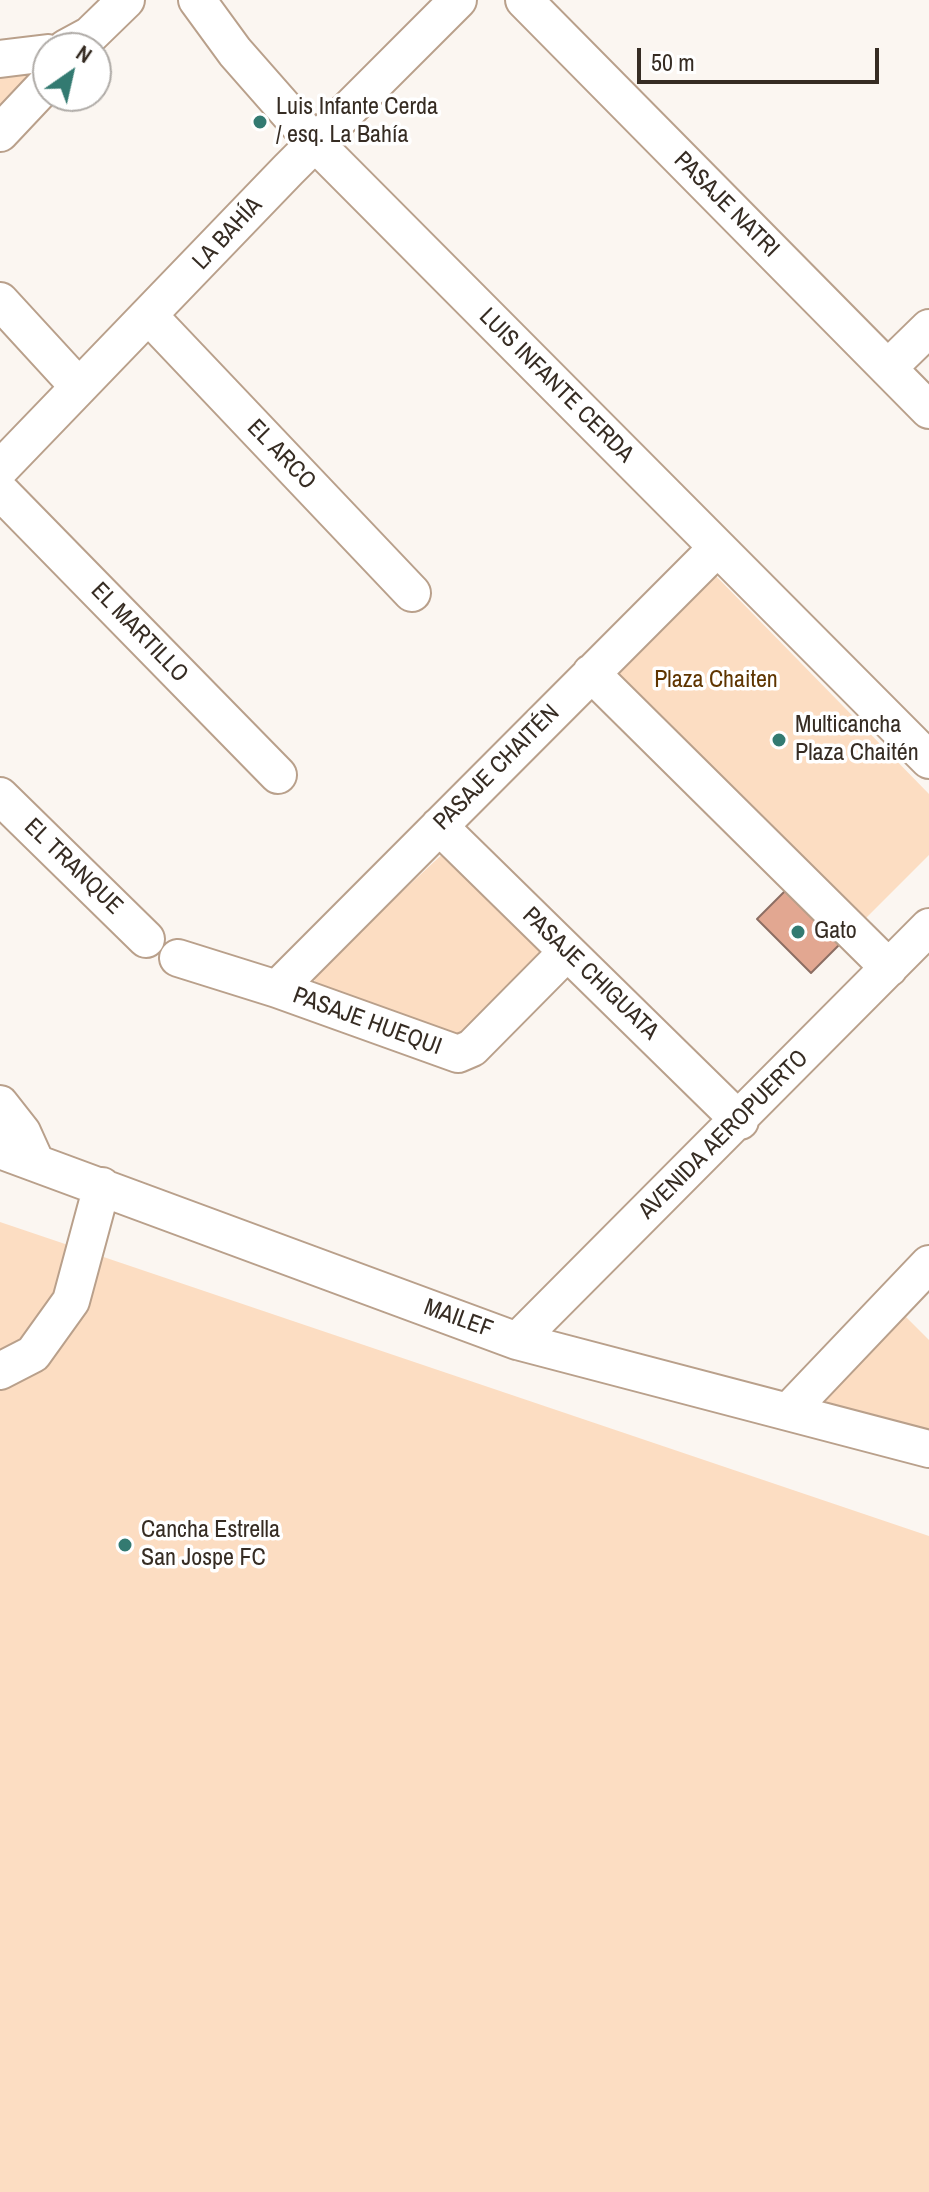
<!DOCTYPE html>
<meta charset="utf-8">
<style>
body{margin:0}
#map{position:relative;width:929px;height:2192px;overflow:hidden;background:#fbf6f1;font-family:"Archivo Narrow",sans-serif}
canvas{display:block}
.north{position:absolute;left:32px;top:32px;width:80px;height:80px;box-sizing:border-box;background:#fff;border:2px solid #afaba7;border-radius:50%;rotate:34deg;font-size:22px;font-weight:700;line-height:32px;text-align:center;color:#362c23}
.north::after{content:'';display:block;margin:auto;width:28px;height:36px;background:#337a71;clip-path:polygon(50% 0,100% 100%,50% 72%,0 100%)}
.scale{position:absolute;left:637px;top:48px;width:242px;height:36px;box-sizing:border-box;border:4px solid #362c23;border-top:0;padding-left:10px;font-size:24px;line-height:28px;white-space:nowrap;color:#362c23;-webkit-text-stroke:6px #fff;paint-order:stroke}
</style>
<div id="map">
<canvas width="929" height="2192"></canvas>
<div class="north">N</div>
<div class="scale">50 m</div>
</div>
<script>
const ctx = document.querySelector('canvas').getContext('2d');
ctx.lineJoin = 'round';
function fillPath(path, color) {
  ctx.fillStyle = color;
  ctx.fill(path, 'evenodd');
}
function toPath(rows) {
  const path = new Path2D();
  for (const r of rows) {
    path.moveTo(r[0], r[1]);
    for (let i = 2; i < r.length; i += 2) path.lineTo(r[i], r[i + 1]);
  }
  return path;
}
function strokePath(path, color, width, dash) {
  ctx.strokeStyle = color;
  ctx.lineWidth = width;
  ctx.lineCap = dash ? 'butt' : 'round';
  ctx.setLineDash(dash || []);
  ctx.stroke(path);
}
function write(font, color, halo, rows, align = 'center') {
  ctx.font = font + ' "Archivo Narrow",sans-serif';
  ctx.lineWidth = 7;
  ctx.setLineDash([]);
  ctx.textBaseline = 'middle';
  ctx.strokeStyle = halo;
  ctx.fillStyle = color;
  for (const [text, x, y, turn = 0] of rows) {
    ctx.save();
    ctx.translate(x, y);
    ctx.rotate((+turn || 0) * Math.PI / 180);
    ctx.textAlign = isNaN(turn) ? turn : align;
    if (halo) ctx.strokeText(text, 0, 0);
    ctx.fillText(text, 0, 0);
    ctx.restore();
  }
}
fillPath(toPath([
 [46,69,0,116,0,76],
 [713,573,929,794,929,855,861,923,609,680],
 [450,847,557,953,463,1040,315,989,314,974],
 [0,1222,929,1536,929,2192,0,2192],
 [904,1315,929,1340,929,1429,812,1403]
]), '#fcddc2');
const building = toPath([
 [785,891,839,945,811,973,757,919,785,891]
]);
fillPath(building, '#e2a791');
strokePath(building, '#8c6e63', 2);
const minor = toPath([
 [197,0,235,52,315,143,929,760],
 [524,0,929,410],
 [66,48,90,35,126,0],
 [0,59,48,53],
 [0,133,48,82],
 [0,301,79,387],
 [150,317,412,593],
 [888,368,929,328],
 [0,469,288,170,458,0],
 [0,491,278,775],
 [591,673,889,968],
 [0,796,146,939],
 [439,826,740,1121],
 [178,958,277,989,458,1054,472,1048,567,952],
 [277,989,717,548],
 [0,1104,22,1132,36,1163],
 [0,1150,517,1341,929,1449],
 [517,1341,929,927],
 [0,1371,33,1354,71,1301,102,1186],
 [789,1411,929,1264]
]);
strokePath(minor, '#b9a08b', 40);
strokePath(minor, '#fff', 36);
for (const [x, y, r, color] of [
 [260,122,8,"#337a71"],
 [779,740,8,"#337a71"],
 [798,932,8,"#337a71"],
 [125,1545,8,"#337a71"]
]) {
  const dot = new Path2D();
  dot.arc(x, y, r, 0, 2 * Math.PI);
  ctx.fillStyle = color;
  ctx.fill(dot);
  strokePath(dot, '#fff', 3);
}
write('24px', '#362c23', '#fff', [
 ["Luis Infante Cerda",276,108],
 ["/ esq. La Bahía",276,136],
 ["Multicancha",795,726],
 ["Plaza Chaitén",795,754],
 ["Gato",814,932],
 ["Cancha Estrella",141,1531],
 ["San Jospe FC",141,1559]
], 'left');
write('24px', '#362c23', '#fff', [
 ["PASAJE NATRI",726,205,45],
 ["LA BAHÍA",228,234,-47],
 ["LUIS INFANTE CERDA",556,386,45],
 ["EL ARCO",281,455,46],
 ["EL MARTILLO",139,633,46],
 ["PASAJE CHAITÉN",497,768,-45],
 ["EL TRANQUE",73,867,44],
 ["PASAJE CHIGUATA",590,974,44],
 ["PASAJE HUEQUI",367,1022,20],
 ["AVENIDA AEROPUERTO",724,1135,-45],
 ["MAILEF",458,1319,20]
]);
write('24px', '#5f3500', '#fff', [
 ["Plaza Chaiten",716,681]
]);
</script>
